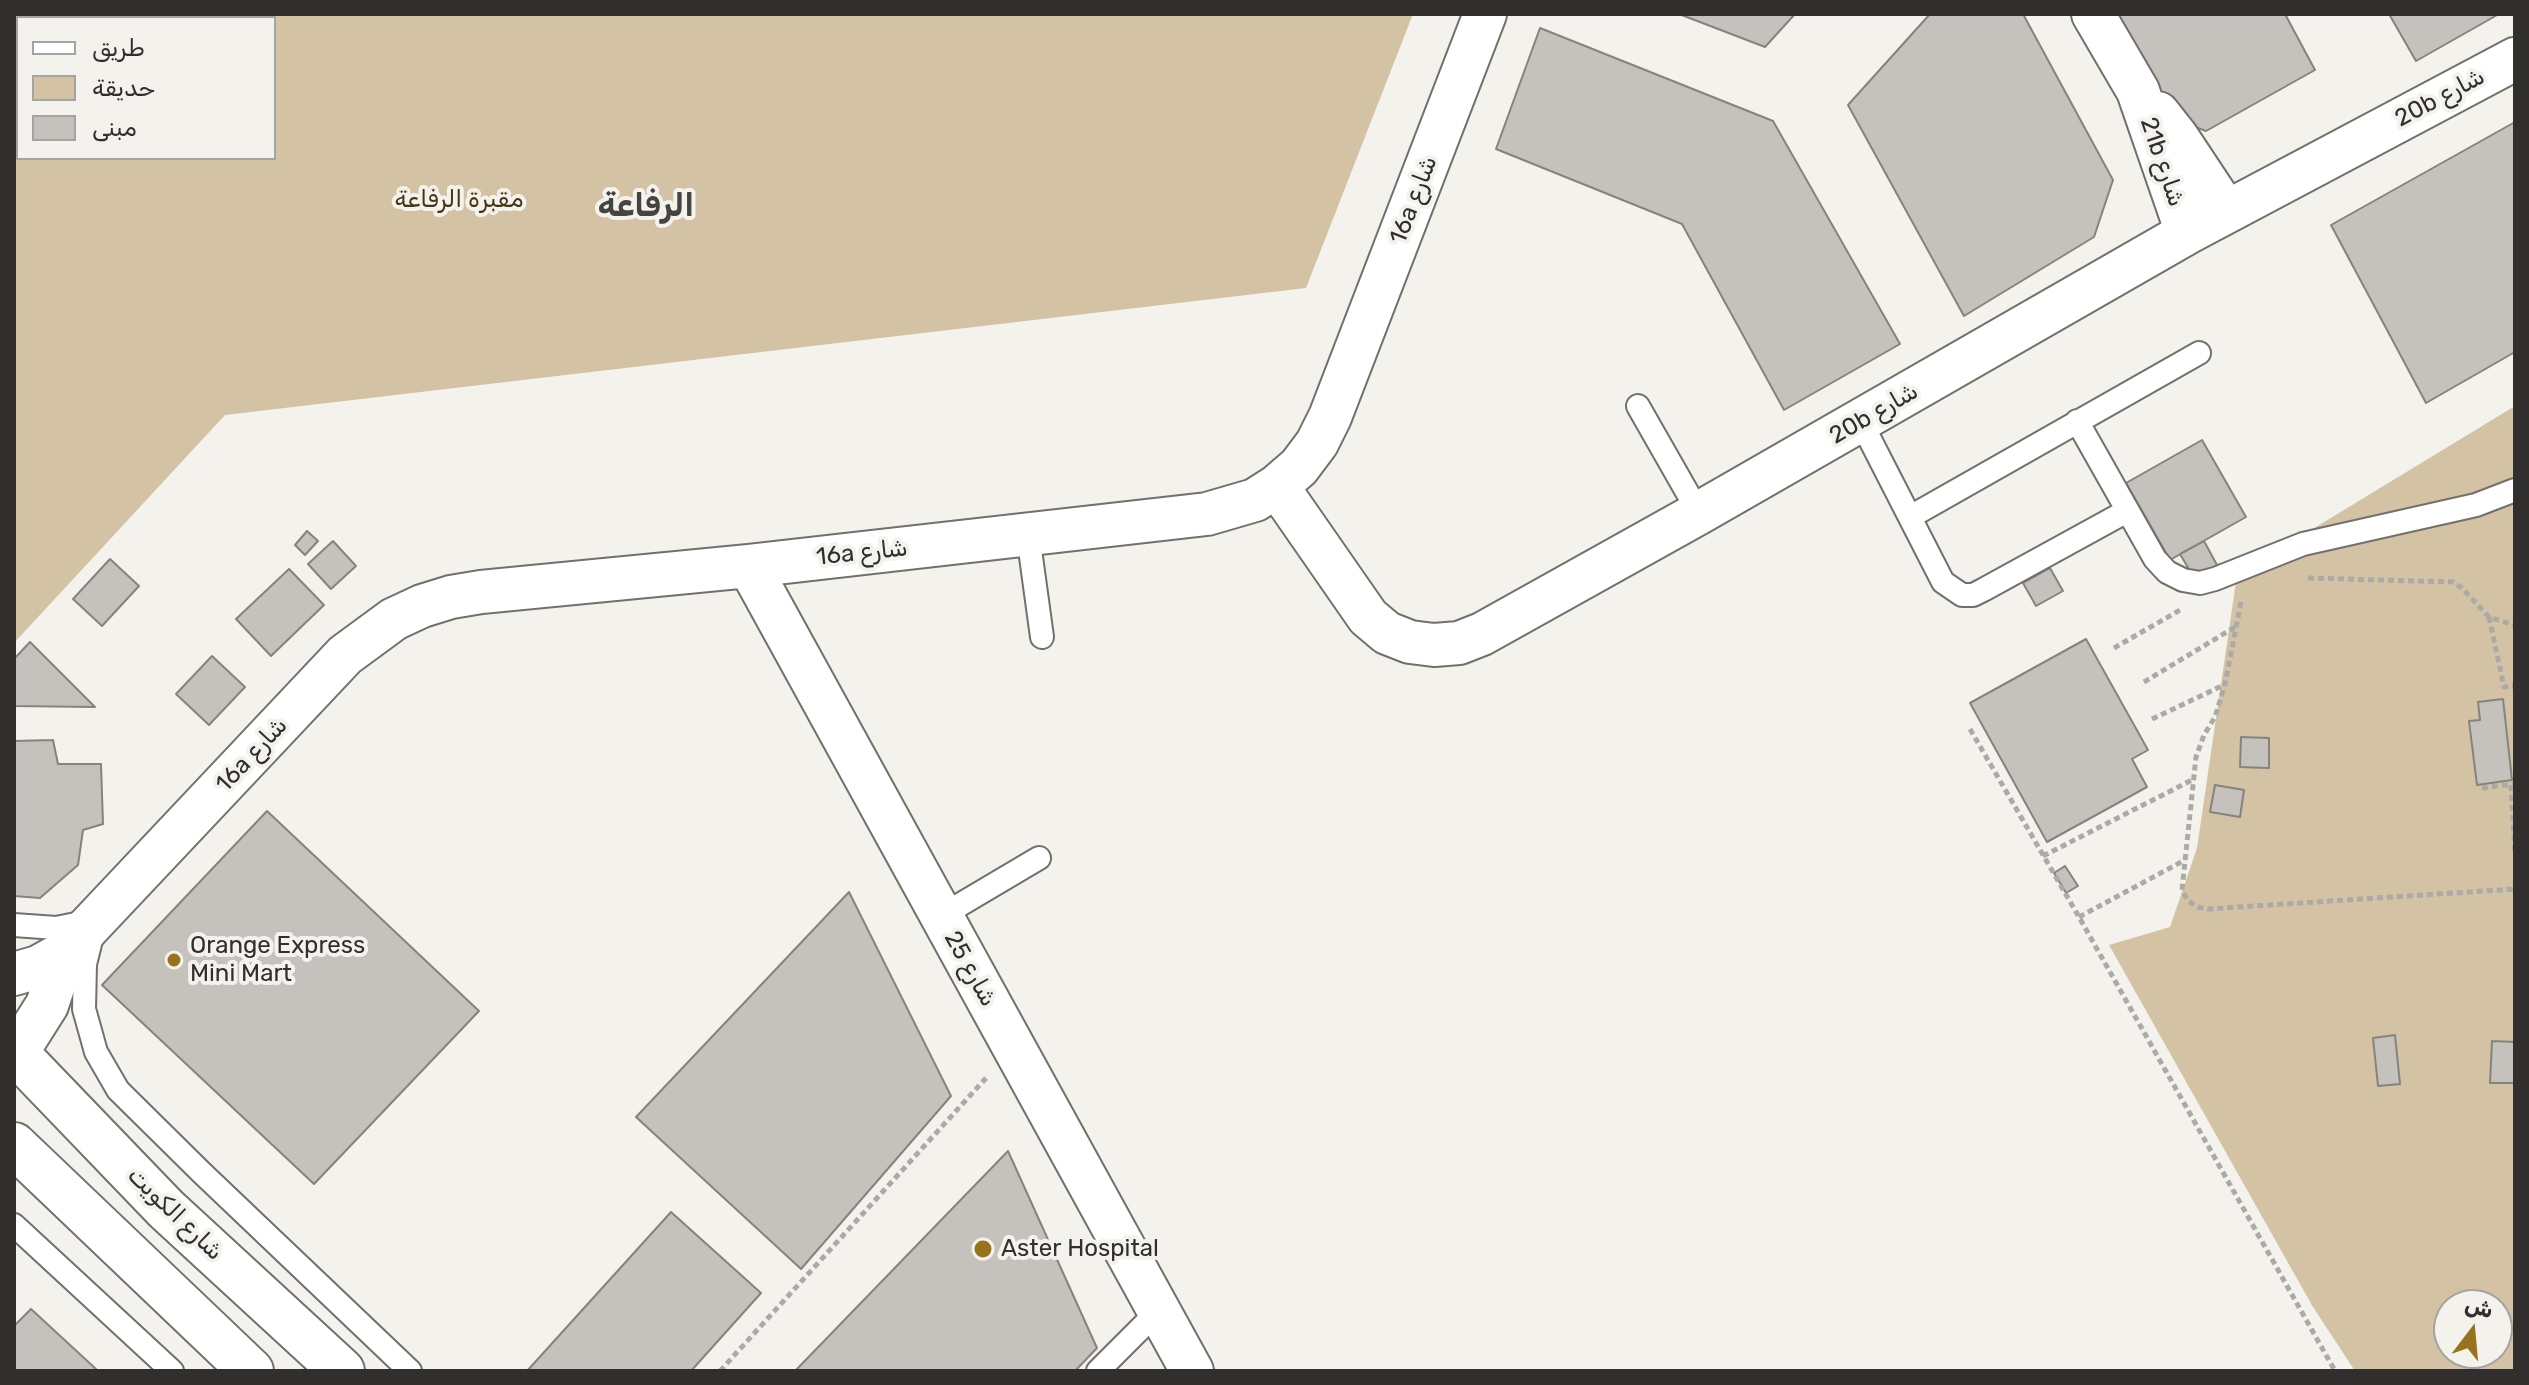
<!DOCTYPE html>
<meta charset="utf-8">
<style>
body{margin:0}
#map{position:relative;width:2529px;height:1385px;overflow:hidden;background:#f4f2ed;font-family:Rubik,Cairo,sans-serif}
canvas{display:block}
.frame{position:absolute;inset:0;border:16px solid #302f2d;pointer-events:none}
.legend{position:absolute;left:16px;top:16px;width:260px;height:144px;box-sizing:border-box;background:#f4f2ed;border:2px solid #a6a4a0;margin:0;padding:10px 14px;list-style:none;font-size:24px;color:#302f2d}
.legend li{display:flex;align-items:center;gap:16px;height:40px}
.legend b{width:40px;border:2px solid #a6a4a0}
.north{position:absolute;left:2433px;top:1289px;width:80px;height:80px;box-sizing:border-box;background:#f4f2ed;border:2px solid #a6a4a0;border-radius:50%;rotate:16deg;font-size:22px;font-weight:700;line-height:32px;text-align:center;color:#302f2d}
.north::after{content:'';display:block;margin:auto;width:28px;height:36px;background:#98731d;clip-path:polygon(50% 0,100% 100%,50% 72%,0 100%)}
</style>
<div id="map">
<canvas width="2529" height="1385"></canvas>
<div class="frame"></div>
<ul class="legend">
<li><b style="height:10px;background:#fff"></b>طريق</li>
<li><b style="height:22px;background:#d3c2a4"></b>حديقة</li>
<li><b style="height:22px;background:#c5c2be"></b>مبنى</li>
</ul>
<div class="north">ش</div>
</div>
<script>
const ctx = document.querySelector('canvas').getContext('2d');
ctx.lineJoin = 'round';
function fillPath(path, color) {
  ctx.fillStyle = color;
  ctx.fill(path, 'evenodd');
}
function toPath(rows) {
  const path = new Path2D();
  for (const r of rows) {
    path.moveTo(r[0], r[1]);
    for (let i = 2; i < r.length; i += 2) path.lineTo(r[i], r[i + 1]);
  }
  return path;
}
function strokePath(path, color, width, dash) {
  ctx.strokeStyle = color;
  ctx.lineWidth = width;
  ctx.lineCap = dash ? 'butt' : 'round';
  ctx.setLineDash(dash || []);
  ctx.stroke(path);
}
function write(font, color, halo, rows, align = 'center') {
  ctx.font = font + ' Rubik,Cairo,sans-serif';
  ctx.lineWidth = 8;
  ctx.setLineDash([]);
  ctx.textBaseline = 'middle';
  ctx.strokeStyle = halo;
  ctx.fillStyle = color;
  for (const [text, x, y, turn = 0] of rows) {
    ctx.save();
    ctx.translate(x, y);
    ctx.rotate((+turn || 0) * Math.PI / 180);
    ctx.textAlign = isNaN(turn) ? turn : align;
    if (halo) ctx.strokeText(text, 0, 0);
    ctx.fillText(text, 0, 0);
    ctx.restore();
  }
}
fillPath(toPath([
 [14,14,1413,14,1306,288,225,415,14,643],
 [18,18,274,18,274,158,18,158],
 [2515,406,2515,1371,2355,1371,2313,1307,2109,945,2170,927,2197,848,2237,575],
 [2449,1305,2497,1305,2497,1353,2449,1353]
]), '#d3c2a4');
const building = toPath([
 [1679,14,1795,14,1765,47,1679,14],
 [1930,14,2023,14,2113,180,2094,237,1964,316,1848,105,1930,14],
 [2110,14,2285,14,2315,70,2206,131,2176,120,2110,14],
 [2389,14,2499,14,2416,61,2389,14],
 [1540,28,1773,121,1900,344,1784,410,1682,224,1496,149,1540,28],
 [2515,122,2515,352,2426,403,2331,225,2515,122],
 [2202,440,2246,517,2170,560,2126,483,2202,440],
 [307,531,318,541,305,555,295,545,307,531],
 [333,541,356,566,331,589,308,564,333,541],
 [2204,541,2217,565,2194,578,2180,554,2204,541],
 [110,559,139,586,102,626,73,599,110,559],
 [2050,568,2063,591,2036,606,2023,583,2050,568],
 [289,569,324,605,271,656,236,619,289,569],
 [2086,639,2148,750,2132,759,2147,787,2047,842,1970,703,2086,639],
 [30,642,95,707,14,706,14,659,30,642],
 [212,656,245,687,209,725,176,694,212,656],
 [2503,699,2512,780,2477,785,2469,721,2480,720,2478,702,2503,699],
 [2241,737,2269,738,2269,768,2240,767,2241,737],
 [53,740,58,764,101,764,103,824,83,830,78,865,40,898,14,896,14,741,53,740],
 [2215,785,2244,790,2240,817,2210,812,2215,785],
 [267,811,479,1011,314,1184,102,985,267,811],
 [2065,866,2078,886,2066,893,2054,873,2065,866],
 [849,892,951,1096,801,1269,636,1117,849,892],
 [2395,1035,2400,1084,2378,1086,2373,1038,2395,1035],
 [2492,1041,2515,1042,2515,1083,2490,1083,2492,1041],
 [1008,1151,1097,1348,1075,1371,795,1371,1008,1151],
 [671,1212,761,1293,691,1371,527,1371,671,1212],
 [31,1309,96,1369,94,1371,14,1371,14,1326,31,1309]
]);
fillPath(building, '#c5c2be');
strokePath(building, '#85837e', 2);
const service = toPath([
 [1638,406,1699,513],
 [2077,421,2155,559,2167,572,2183,580,2200,583,2215,579,2303,544,2476,505,2515,490],
 [1861,422,1943,582,1962,595,1973,595,1983,590,2127,511],
 [1910,517,2199,353],
 [1028,535,1042,637],
 [941,916,1039,858],
 [14,925,56,928,96,920,85,964,84,1009,96,1052,118,1090,201,1172,410,1371],
 [14,1225,172,1371],
 [1098,1371,1158,1311]
]);
const minor = toPath([
 [2093,14,2138,91,2187,233],
 [2158,113,2177,137,2226,211],
 [1277,486,1368,617,1387,633,1410,642,1434,645,1459,643,1482,634,1699,513,2187,233,2515,59],
 [749,566,1192,1371],
 [14,974,38,967,65,952,345,655,394,619,422,606,451,597,481,592,749,566,1207,514,1255,500,1277,486,1299,467,1317,443,1330,417,1485,14],
 [16,1054,47,1005,65,952]
]);
const secondary = toPath([
 [14,1051,166,1209,342,1371],
 [14,1145,251,1371]
]);
strokePath(service, '#73706c', 26);
strokePath(minor, '#73706c', 46);
strokePath(secondary, '#73706c', 48);
strokePath(toPath([
 [2308,578,2453,582,2462,588,2489,617,2515,625],
 [2241,602,2225,684,2215,717,2204,735,2196,757,2182,890,2188,901,2198,907,2208,909,2515,889],
 [2489,617,2504,687,2514,685,2515,689],
 [2114,648,2180,610],
 [2144,682,2235,627],
 [2152,719,2224,685],
 [1970,729,2079,917,2335,1371],
 [2511,785,2515,855],
 [2482,788,2515,784],
 [2043,856,2194,779],
 [2079,917,2185,860],
 [720,1371,986,1078]
]), '#abaaa6', 5, [6, 4]);
strokePath(service, '#fff', 22);
strokePath(minor, '#fff', 42);
strokePath(secondary, '#fff', 44);
for (const [x, y, r, color] of [
 [174,960,8,"#98731d"],
 [983,1249,10,"#98731d"]
]) {
  const dot = new Path2D();
  dot.arc(x, y, r, 0, 2 * Math.PI);
  ctx.fillStyle = color;
  ctx.fill(dot);
  strokePath(dot, '#f4f2ed', 3);
}
write('24px', '#302f2d', '#f4f2ed', [
 ["20b شارع",2440,98,-28],
 ["21b شارع",2162,162,71],
 ["16a شارع",1414,200,-69],
 ["20b شارع",1874,414,-30],
 ["16a شارع",862,553,-6],
 ["16a شارع",252,755,-47],
 ["شارع 25",970,969,61],
 ["شارع الكويت",175,1214,44]
]);
write('24px', '#463512', '#f4f2ed', [
 ["مقبرة الرفاعة",459,200]
]);
write('24px', '#302f2d', '#f4f2ed', [
 ["Orange Express",190,946],
 ["Mini Mart",190,974],
 ["Aster Hospital",1001,1249]
], 'left');
write('bold 32px', '#464440', '#f4f2ed', [
 ["الرفاعة",646,207]
]);
</script>
